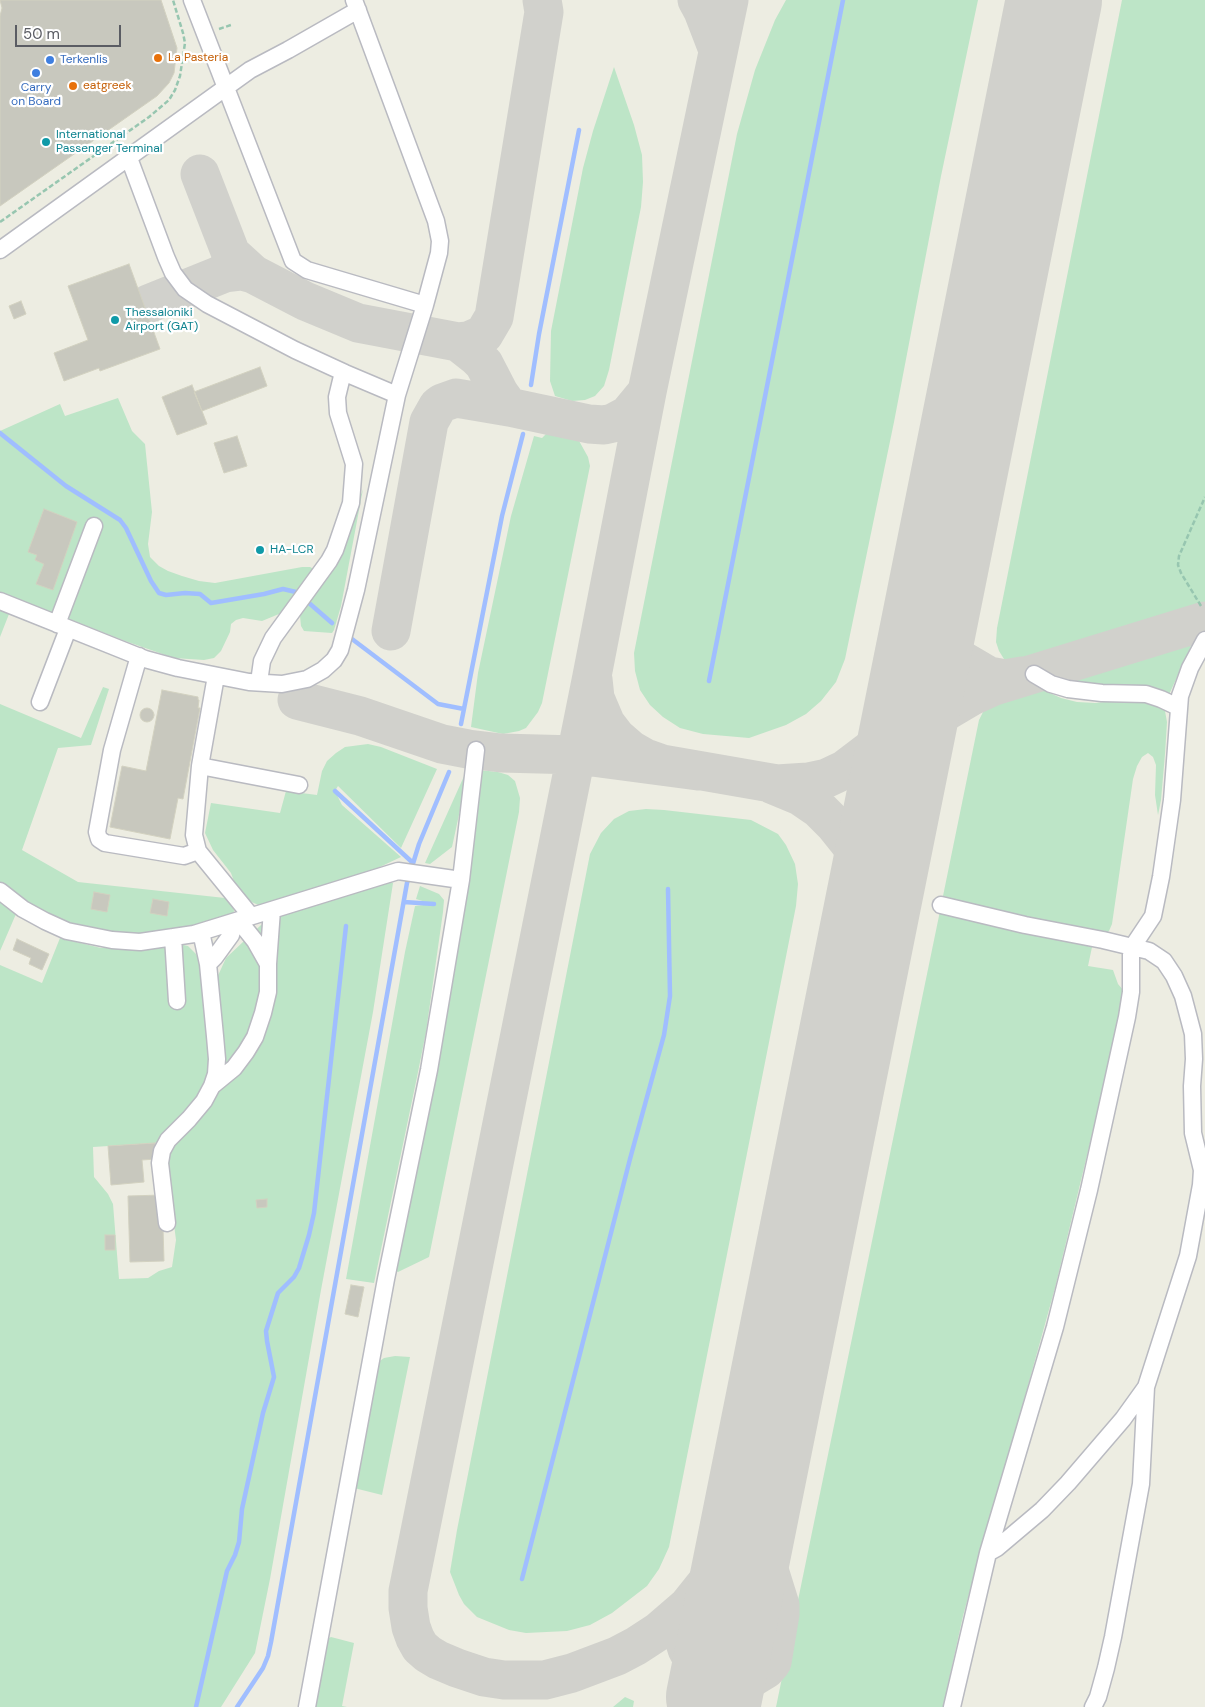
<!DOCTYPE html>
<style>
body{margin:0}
#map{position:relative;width:1205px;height:1707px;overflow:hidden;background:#edede2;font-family:"DM Sans",sans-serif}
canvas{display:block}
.scale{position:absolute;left:15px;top:25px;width:106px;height:22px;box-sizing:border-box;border:2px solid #5a5c63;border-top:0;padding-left:6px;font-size:15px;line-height:18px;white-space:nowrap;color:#5a5c63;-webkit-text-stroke:4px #fff;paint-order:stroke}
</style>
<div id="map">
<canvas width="1205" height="1707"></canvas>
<div class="scale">50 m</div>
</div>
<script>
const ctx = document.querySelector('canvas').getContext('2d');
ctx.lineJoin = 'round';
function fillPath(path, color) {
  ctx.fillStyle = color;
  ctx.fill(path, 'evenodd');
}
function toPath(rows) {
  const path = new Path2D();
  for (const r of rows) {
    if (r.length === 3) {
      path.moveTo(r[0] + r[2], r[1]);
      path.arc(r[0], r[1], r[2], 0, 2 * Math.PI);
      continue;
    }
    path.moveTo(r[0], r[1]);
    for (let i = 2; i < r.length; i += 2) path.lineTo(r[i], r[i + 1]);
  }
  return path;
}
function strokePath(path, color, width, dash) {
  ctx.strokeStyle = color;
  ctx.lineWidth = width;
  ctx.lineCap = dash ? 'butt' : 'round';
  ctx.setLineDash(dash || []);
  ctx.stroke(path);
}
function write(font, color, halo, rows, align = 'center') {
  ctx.font = font + ' "DM Sans",sans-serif';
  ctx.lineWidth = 4.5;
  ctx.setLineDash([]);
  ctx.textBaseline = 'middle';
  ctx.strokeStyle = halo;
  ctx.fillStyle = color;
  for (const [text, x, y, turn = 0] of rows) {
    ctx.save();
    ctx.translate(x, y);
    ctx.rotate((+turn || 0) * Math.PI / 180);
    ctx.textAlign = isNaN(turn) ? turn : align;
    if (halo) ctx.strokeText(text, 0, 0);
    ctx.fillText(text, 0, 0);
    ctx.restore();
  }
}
fillPath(toPath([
 [786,0,978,0,941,176,894,422,845,659,836,682,821,701,806,714,786,725,749,738,703,734,680,728,663,717,650,705,640,690,635,671,634,653,737,134,755,70,775,20],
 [1122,0,1205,0,1205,607,1023,663,1013,662,1004,659,999,651,996,642,997,628],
 [614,67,634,125,642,155,643,182,641,207,609,370,604,386,595,396,585,400,572,401,555,396,550,381,551,331,583,168,593,131],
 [118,398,132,431,145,444,152,512,148,544,150,557,159,566,168,571,182,576,199,581,215,583,302,567,310,567,316,570,286,608,279,614,262,621,243,618,236,620,231,624,230,632,221,651,214,658,204,660,174,658,125,641,0,592,0,431,60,404,65,416],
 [549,431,570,435,578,439,588,457,590,466,542,703,538,712,526,728,519,731,503,734,471,727,478,673,511,516,534,436,542,438],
 [363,489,341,606,334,630,332,633,304,631,301,626,300,616,301,608,343,545],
 [0,610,9,614,0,637],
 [1195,637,1168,697,1116,686,1054,680],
 [1034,686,1061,698,1077,702,1095,703,1122,700,1141,702,1158,706,1165,711,1167,722,1165,754,1161,800,1158,815,1155,795,1156,765,1153,757,1148,753,1142,757,1137,766,1133,779,1112,924,1109,931,1105,934,975,905,943,896,979,720,984,710,991,702,1001,697],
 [103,687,109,689,91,745,58,748,22,850,78,882,225,898,233,906,234,911,233,916,193,927,122,936,64,923,37,910,0,883,0,704,81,738],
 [368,744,381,747,437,769,401,848,338,786,335,791,342,805,401,857,365,874,263,907,247,900,236,887,231,873,213,850,205,833,211,803,280,813,286,791,317,795,322,771,327,761,336,753,345,747],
 [479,770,498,772,508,775,515,781,520,798,519,812,429,1257,398,1272,393,1269],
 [465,774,465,787,452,847,430,864,425,863],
 [646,809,664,810,751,820,778,834,786,845,795,864,798,884,796,906,669,1547,659,1569,647,1586,612,1613,590,1625,567,1631,526,1633,509,1630,477,1617,464,1604,459,1595,450,1572,457,1530,590,854,601,833,614,819,629,811],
 [389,881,393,883,373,1012,321,1290,270,1579,255,1653,221,1707,0,1707,0,965,42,983,60,938,101,948,129,948,179,944,188,946,196,954,202,967,213,1064,205,1093,161,1141,155,1143,93,1147,94,1177,108,1194,113,1204,119,1279,148,1278,159,1271,172,1267,176,1240,165,1154,212,1093,216,980,226,958,261,925,281,912],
 [420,886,439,894,444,900,443,912,426,1032,417,1077,374,1283,346,1279,405,952,415,906,432,904,416,899],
 [0,901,16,914,0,951],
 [940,911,1017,931,1092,947,1088,966,1113,970,1118,984,1124,991,1124,1002,1055,1288,1014,1436,981,1549,963,1616,943,1707,776,1707],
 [395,1356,410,1357,382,1495,350,1487,374,1365,384,1358],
 [331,1637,354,1643,342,1706,347,1707,313,1707,327,1639],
 [625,1697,634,1701,633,1707,613,1707]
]), '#bde5c7');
strokePath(toPath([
 [531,385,539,334,579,130],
 [0,433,66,486,120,520,126,528,151,581,159,593,166,595,185,593,200,594,211,603,264,594,283,589,296,592],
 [309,603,332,623],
 [352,639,438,704,464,709],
 [709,681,843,0],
 [461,724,502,516,523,434],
 [335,791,413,863],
 [404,902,434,904],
 [522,1579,630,1159,664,1035,670,996,668,889],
 [196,1707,227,1571,235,1555,239,1542,242,1509,263,1413,274,1377,267,1341,266,1331,278,1293,294,1277,299,1268,309,1235,314,1213,346,926],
 [237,1707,263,1668,268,1656,271,1642,407,883,419,844,449,772]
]), '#a0beff', 4.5);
strokePath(toPath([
 [697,0,703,11,718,50],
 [729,0,647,392,592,676,408,1591,408,1608,411,1627,415,1638,420,1647,428,1654,438,1660,457,1668,484,1677,504,1680,545,1680,572,1673,617,1656,636,1646,659,1631,688,1606,708,1581,729,1547,754,1498],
 [200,174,231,254,230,266,225,273],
 [231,254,253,274,305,301,358,323,458,342,477,357,484,364,499,393,509,407],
 [148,304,225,273,242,271,253,274],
 [458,342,468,341,484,334,494,317,544,12,542,0],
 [933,603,934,621,941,636,950,649,960,659,989,676,1005,679,1022,676],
 [391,631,429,422,438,406,442,403,456,398,509,407,589,424,604,425,613,423,628,415,647,392],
 [593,679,595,698,606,724,616,737,631,750,645,758,662,764,777,784,808,782,827,778,844,770,873,748,913,704],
 [297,700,360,716,442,744,468,749,501,753,577,755,698,771],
 [901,763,909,745,917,734,933,719,972,696,994,686,1205,621],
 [771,784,800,796,819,809,835,825,851,845,858,866,865,945],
 [696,1596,688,1606,682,1633,687,1649,694,1662,704,1672,717,1679,734,1682,748,1680,766,1669,772,1662,780,1614,780,1605,756,1528,752,1508]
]), '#d1d1cc', 39);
strokePath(toPath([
 [714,1697,1054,0]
]), '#d1d1cc', 96);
const building = toPath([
 [0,0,161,0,177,48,174,73,169,83,157,96,0,206,0,16,2,8,0,0],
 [129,264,160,349,100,371,99,368,64,381,54,353,88,340,68,286,129,264],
 [21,301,26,314,14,319,9,306,21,301],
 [260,367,267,386,202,411,194,392,260,367],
 [192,385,207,424,177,435,162,397,192,385],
 [237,436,247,466,224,473,214,443,237,436],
 [44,509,77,522,53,590,36,584,44,564,35,560,37,555,28,552,44,509],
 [162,690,198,697,198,700,199,700,198,708,200,708,183,799,178,798,170,839,110,827,122,766,146,771,162,690],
 [147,715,7],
 [94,892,110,895,107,912,91,909,94,892],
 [153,899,169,902,167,916,150,913,153,899],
 [17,939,49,954,42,970,29,964,31,958,13,950,17,939],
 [155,1143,156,1159,142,1160,144,1182,111,1185,108,1146,155,1143],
 [162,1195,164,1261,130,1262,128,1196,162,1195],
 [267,1199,267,1207,257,1208,256,1200,267,1199],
 [105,1235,115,1235,115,1250,105,1250,105,1235],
 [351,1285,364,1287,358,1317,345,1314,351,1285]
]);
fillPath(building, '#c8c8be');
strokePath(building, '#d2d1c0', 1);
const minor = toPath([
 [192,0,293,261,307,270,425,305],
 [129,158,166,257,173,273,185,289,207,304,295,350,345,373,397,395],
 [0,250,250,70,288,50,358,10],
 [0,601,145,659,178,668,249,682,282,684,307,679,323,670,334,660,340,650,356,590,397,395,425,305,439,253,440,241,436,221,354,0],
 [57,624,94,526],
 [139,656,112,750,97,832,99,839,105,843,184,856,198,851],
 [1034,674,1051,684,1068,689,1102,693,1146,694,1161,699,1178,707],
 [216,676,200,766,194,835,198,851,251,916],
 [259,682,262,661,273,638,329,561,335,550,351,503,354,464,338,413,337,397,343,372],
 [40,702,68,629],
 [200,766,299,785],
 [0,891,23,909,45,921,67,931,112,940,140,942,194,934,398,871,461,880],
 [941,905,1025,925,1103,940,1149,951,1164,961,1174,976,1183,996,1193,1034,1194,1059,1192,1086,1193,1133,1202,1170,1201,1185,1188,1256,1146,1387,1123,1419,1068,1483,1042,1510,997,1548,988,1553],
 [239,921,255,941,268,964],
 [173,937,177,1001],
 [208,964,215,957,231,935,233,927,232,923],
 [212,1086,234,1068,246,1052,255,1037,263,1013,268,992,268,964,272,910],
 [167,1223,160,1163,162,1151,168,1140,189,1119,204,1101,212,1086,216,1074,217,1059,215,1036,208,964,201,932],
 [307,1707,386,1279,429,1070,461,880,476,750],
 [952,1707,988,1553,1055,1327,1089,1190,1127,1017,1131,992,1131,955,1133,946,1153,916,1161,877,1172,800,1180,696,1190,668,1205,640],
 [1093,1707,1098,1697,1106,1668,1113,1637,1141,1484,1146,1387]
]);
strokePath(minor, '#b9bac1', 19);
strokePath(toPath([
 [219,29,231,25],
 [0,222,149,117,169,100,175,90,180,76,185,43,183,33,173,0],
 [1201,606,1181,573,1178,565,1179,556,1205,497]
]), '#97c6b0', 2.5, [5, 2.5]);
strokePath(minor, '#fff', 16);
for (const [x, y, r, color] of [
 [158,58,5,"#e8710a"],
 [50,60,5,"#3f7fe0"],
 [36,73,5,"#3f7fe0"],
 [73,86,5,"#e8710a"],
 [46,142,5,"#0f9aa8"],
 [115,320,5,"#0f9aa8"],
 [260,550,5,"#0f9aa8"]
]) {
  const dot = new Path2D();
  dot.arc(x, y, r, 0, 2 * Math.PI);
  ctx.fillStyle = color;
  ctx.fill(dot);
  strokePath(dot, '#fff', 2);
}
write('12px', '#c56008', '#fff', [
 ["La Pasteria",168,58],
 ["eatgreek",83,86]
], 'left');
write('12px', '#366cbe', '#fff', [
 ["Terkenlis",60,60],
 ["Carry",36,88,"center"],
 ["on Board",36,102,"center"]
], 'left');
write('12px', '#0d838f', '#fff', [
 ["International",56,135],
 ["Passenger Terminal",56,149],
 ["Thessaloniki",125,313],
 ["Airport (GAT)",125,327],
 ["HA-LCR",270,550]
], 'left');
</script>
